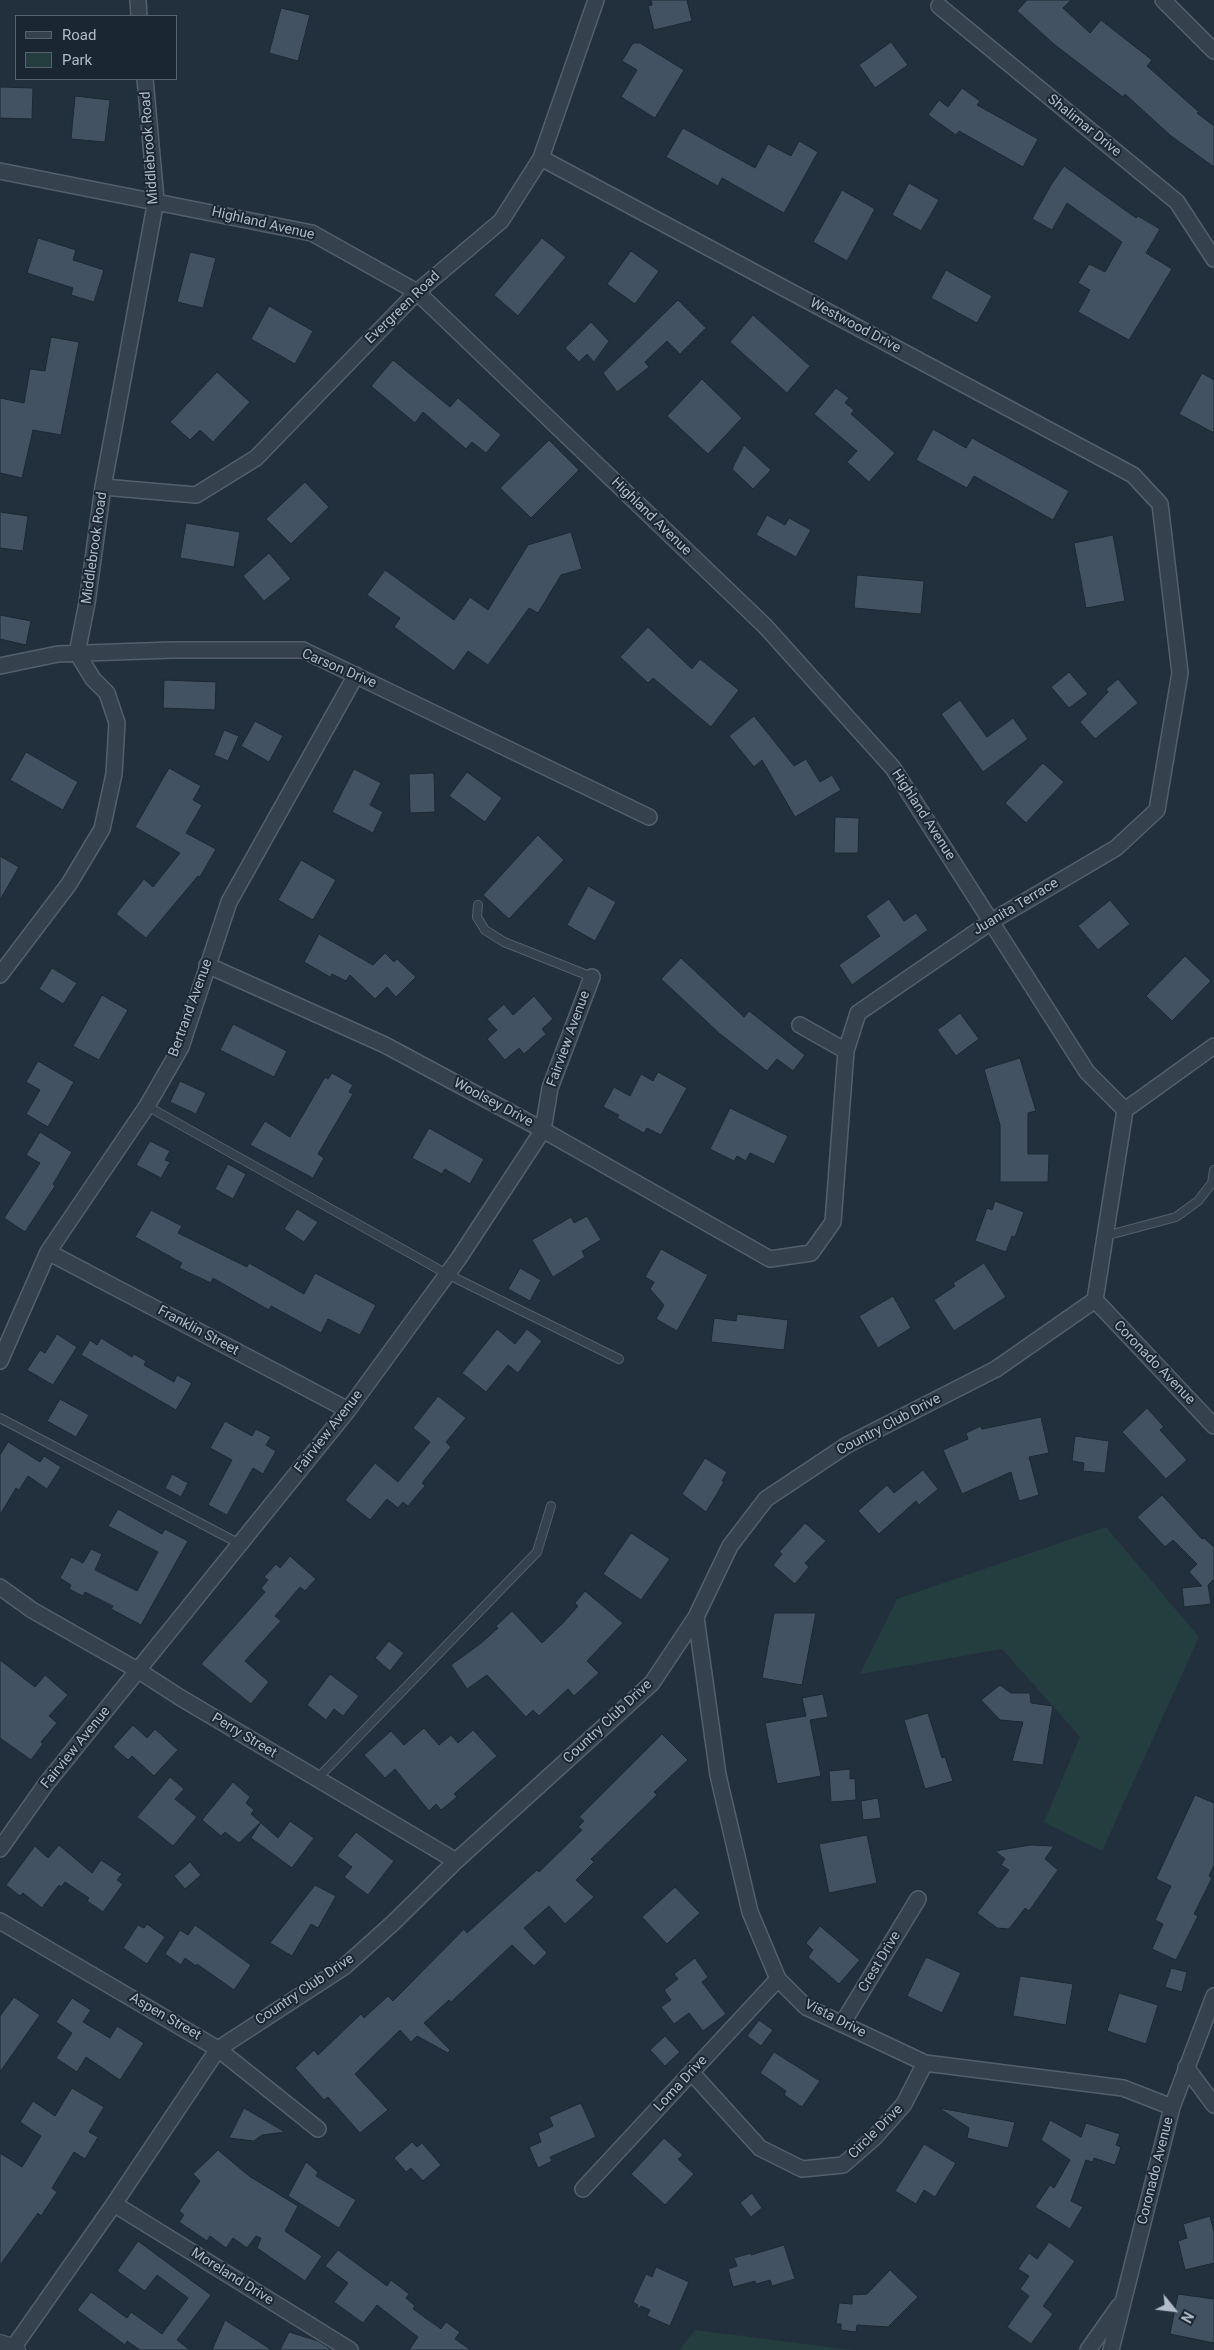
<!DOCTYPE html>
<style>
body{margin:0}
#map{position:relative;width:1214px;height:2350px;overflow:hidden;background:#22303e;font-family:Roboto,sans-serif}
canvas{display:block}
.legend{position:absolute;left:15px;top:15px;width:162px;height:65px;box-sizing:border-box;background:#1b2633;border:1px solid #57626f;margin:0;padding:6px 9px;list-style:none;font-size:15px;color:#b2bcc9}
.legend li{display:flex;align-items:center;gap:10px;height:25px}
.legend b{width:25px;border:1px solid #57626f}
.north{position:absolute;left:1149px;top:2285px;width:50px;height:50px;-webkit-text-stroke:4px #1b2633;paint-order:stroke;rotate:119deg;font-size:14px;font-weight:700;line-height:20px;text-align:center;color:#b2bcc9}
.north::after{content:'';display:block;margin:auto;width:18px;height:22px;background:#b2bcc9;clip-path:polygon(50% 0,100% 100%,50% 72%,0 100%)}
</style>
<div id="map">
<canvas width="1214" height="2350"></canvas>
<ul class="legend">
<li><b style="height:6px;background:#36414e"></b>Road</li>
<li><b style="height:14px;background:#243d3f"></b>Park</li>
</ul>
<div class="north">N</div>
</div>
<script>
const ctx = document.querySelector('canvas').getContext('2d');
ctx.lineJoin = 'round';
function fillPath(path, color) {
  ctx.fillStyle = color;
  ctx.fill(path, 'evenodd');
}
function toPath(rows) {
  const path = new Path2D();
  for (const r of rows) {
    path.moveTo(r[0], r[1]);
    for (let i = 2; i < r.length; i += 2) path.lineTo(r[i], r[i + 1]);
  }
  return path;
}
function strokePath(path, color, width, dash) {
  ctx.strokeStyle = color;
  ctx.lineWidth = width;
  ctx.lineCap = dash ? 'butt' : 'round';
  ctx.setLineDash(dash || []);
  ctx.stroke(path);
}
function write(font, color, halo, rows, align = 'center') {
  ctx.font = font + ' Roboto,sans-serif';
  ctx.lineWidth = 4;
  ctx.setLineDash([]);
  ctx.textBaseline = 'middle';
  ctx.strokeStyle = halo;
  ctx.fillStyle = color;
  for (const [text, x, y, turn = 0] of rows) {
    ctx.save();
    ctx.translate(x, y);
    ctx.rotate((+turn || 0) * Math.PI / 180);
    ctx.textAlign = isNaN(turn) ? turn : align;
    if (halo) ctx.strokeText(text, 0, 0);
    ctx.fillText(text, 0, 0);
    ctx.restore();
  }
}
fillPath(toPath([
 [1106,1527,1199,1637,1102,1851,1044,1822,1080,1737,1002,1649,860,1674,897,1599],
 [695,2330,852,2350,679,2350]
]), '#243d3f');
const building = toPath([
 [651,0,687,0,692,21,654,30,648,6,652,5,651,0],
 [1027,0,1071,0,1063,8,1090,33,1101,20,1152,60,1147,66,1199,112,1197,113,1214,126,1214,167,1171,136,1125,94,1123,97,1055,45,1017,11,1027,0],
 [281,8,310,15,298,61,269,53,281,8],
 [891,42,908,65,875,88,859,65,891,42],
 [633,43,640,43,684,70,655,118,621,97,637,70,622,61,633,43],
 [0,87,33,88,32,119,0,118,0,87],
 [962,88,980,101,977,105,1038,139,1023,167,959,131,956,135,928,115,939,100,948,107,962,88],
 [75,96,110,100,105,142,71,139,75,96],
 [683,128,755,168,768,144,791,156,799,141,818,152,784,213,722,178,718,186,666,157,683,128],
 [1064,166,1136,218,1138,216,1160,229,1146,253,1172,269,1129,340,1078,312,1090,290,1078,283,1089,264,1105,272,1122,242,1067,203,1052,230,1032,219,1051,185,1064,166],
 [909,183,939,200,921,231,892,215,909,183],
 [842,190,875,209,847,261,813,242,842,190],
 [38,238,76,250,73,260,104,270,94,302,71,295,73,288,27,273,38,238],
 [542,238,566,257,518,316,494,295,542,238],
 [631,251,659,271,635,304,607,284,631,251],
 [190,252,216,258,203,308,177,302,190,252],
 [946,270,992,296,977,323,931,298,946,270],
 [678,300,706,328,680,354,667,341,645,362,649,367,617,392,603,373,678,300],
 [269,306,313,331,295,364,251,339,269,306],
 [753,315,810,366,787,393,730,342,753,315],
 [591,322,609,341,594,362,587,354,579,362,565,348,591,322],
 [51,337,79,342,61,435,33,430,22,478,0,473,0,398,24,403,30,369,45,371,51,337],
 [393,360,450,407,458,398,501,435,486,453,472,442,466,449,423,412,415,423,371,386,393,360],
 [217,372,250,402,213,442,200,430,190,440,170,422,217,372],
 [1202,373,1214,380,1214,433,1179,414,1202,373],
 [702,379,742,418,708,454,667,416,702,379],
 [836,388,849,398,845,403,854,410,851,414,895,453,869,482,847,462,857,451,814,414,836,388],
 [933,429,966,448,972,438,1069,491,1053,520,974,476,967,488,916,460,933,429],
 [549,440,579,470,531,518,500,488,549,440],
 [744,445,771,470,753,489,732,469,744,445],
 [305,482,329,507,291,544,266,519,305,482],
 [0,512,28,516,23,551,0,548,0,512],
 [767,515,785,525,789,518,811,530,796,557,756,535,767,515],
 [186,523,240,532,234,567,180,558,186,523],
 [571,532,582,569,561,575,538,613,529,608,488,665,468,651,454,671,394,627,400,618,367,595,385,570,454,620,470,597,488,610,528,545,571,532],
 [1113,535,1125,601,1086,608,1074,543,1113,535],
 [269,553,291,579,264,601,243,576,269,553],
 [857,575,924,581,921,614,854,608,857,575],
 [0,615,31,621,26,645,0,639,0,615],
 [648,627,692,669,700,659,739,690,711,727,653,678,648,683,620,657,648,627],
 [1069,672,1088,694,1069,708,1051,687,1069,672],
 [1118,679,1138,703,1095,739,1080,722,1108,692,1106,689,1118,679],
 [164,680,216,682,215,710,163,708,164,680],
 [960,700,987,737,1013,718,1028,739,983,772,941,714,960,700],
 [754,716,794,766,806,759,820,782,832,775,841,790,795,817,762,760,754,767,729,736,754,716],
 [255,721,283,736,269,762,241,746,255,721],
 [224,730,239,736,228,761,214,755,224,730],
 [26,752,78,782,63,810,10,780,26,752],
 [1043,763,1064,782,1026,823,1005,803,1043,763],
 [169,768,201,786,193,800,202,805,186,833,216,849,200,877,198,876,146,938,116,914,144,879,153,887,180,853,135,827,169,768],
 [354,769,381,783,370,805,383,812,373,833,332,812,354,769],
 [467,772,502,798,485,822,449,796,467,772],
 [434,773,435,812,410,813,409,774,434,773],
 [835,817,859,818,858,853,834,853,835,817],
 [538,835,564,860,509,919,483,895,538,835],
 [0,856,19,867,0,900,0,856],
 [301,860,336,880,313,920,278,900,301,860],
 [588,886,616,902,595,941,567,925,588,886],
 [889,899,904,921,916,913,928,930,852,985,839,965,880,936,866,916,889,899],
 [1110,900,1130,924,1098,950,1078,926,1110,900],
 [319,934,373,965,385,953,394,962,397,959,416,977,396,997,387,987,375,999,350,975,346,981,332,974,330,977,304,962,319,934],
 [1185,956,1211,981,1172,1021,1146,996,1185,956],
 [681,958,744,1017,749,1011,805,1055,793,1071,777,1059,767,1071,719,1033,661,979,681,958],
 [52,968,77,983,63,1004,39,989,52,968],
 [102,995,128,1010,99,1060,73,1046,102,995],
 [534,996,553,1019,542,1029,546,1034,524,1054,519,1048,505,1060,487,1039,497,1030,487,1019,504,1004,513,1015,534,996],
 [960,1013,979,1039,956,1056,937,1030,960,1013],
 [233,1024,287,1051,274,1077,220,1050,233,1024],
 [1020,1058,1036,1111,1028,1113,1028,1154,1049,1154,1048,1182,1000,1182,1000,1125,984,1069,1020,1058],
 [38,1061,74,1082,48,1127,26,1114,40,1090,26,1082,38,1061],
 [658,1072,687,1088,661,1135,647,1128,644,1133,617,1118,619,1115,603,1107,614,1087,630,1096,641,1074,653,1081,658,1072],
 [332,1073,353,1085,349,1092,353,1094,318,1154,324,1158,313,1178,250,1145,265,1121,290,1137,325,1077,328,1079,332,1073],
 [180,1081,206,1093,196,1114,170,1102,180,1081],
 [730,1108,788,1136,774,1164,750,1153,746,1161,737,1156,734,1161,710,1149,730,1108],
 [429,1128,484,1159,470,1184,445,1169,442,1174,412,1158,429,1128],
 [40,1132,72,1152,53,1184,55,1186,25,1232,4,1218,40,1163,26,1155,40,1132],
 [150,1141,170,1151,165,1160,170,1162,161,1178,136,1165,150,1141],
 [228,1164,246,1174,233,1199,215,1189,228,1164],
 [995,1201,1024,1212,1015,1237,1012,1236,1006,1252,975,1241,987,1208,992,1210,995,1201],
 [297,1209,318,1222,304,1242,284,1229,297,1209],
 [151,1210,182,1226,178,1233,247,1267,249,1263,304,1294,315,1273,376,1305,360,1335,328,1319,321,1333,271,1306,269,1310,213,1278,211,1283,179,1268,182,1263,135,1237,151,1210],
 [587,1216,601,1240,582,1251,585,1257,553,1277,532,1240,571,1217,574,1223,587,1216],
 [661,1249,708,1275,677,1331,656,1319,664,1305,650,1289,654,1282,645,1277,661,1249],
 [984,1263,1006,1297,954,1331,934,1300,955,1286,953,1283,984,1263],
 [520,1268,541,1280,530,1301,508,1289,520,1268],
 [893,1296,911,1328,878,1348,859,1316,893,1296],
 [737,1314,788,1320,784,1350,711,1342,714,1318,736,1321,737,1314],
 [497,1329,515,1344,527,1329,542,1341,518,1373,508,1365,486,1392,462,1373,497,1329],
 [57,1334,77,1347,53,1385,27,1370,40,1350,45,1353,57,1334],
 [101,1338,132,1357,134,1354,146,1361,144,1365,174,1382,177,1375,192,1383,176,1410,81,1355,90,1340,97,1345,101,1338],
 [438,1396,466,1418,446,1442,451,1447,422,1483,425,1486,408,1506,403,1502,398,1508,387,1499,370,1520,345,1500,375,1463,398,1482,430,1442,413,1428,438,1396],
 [60,1399,89,1415,76,1437,47,1421,60,1399],
 [1147,1408,1164,1427,1160,1430,1187,1460,1166,1479,1122,1432,1147,1408],
 [1041,1417,1049,1453,1029,1457,1039,1495,1019,1501,1011,1472,962,1494,943,1450,968,1439,966,1433,981,1426,982,1429,1041,1417],
 [225,1421,252,1436,256,1429,271,1437,266,1445,276,1451,263,1474,253,1468,227,1515,208,1505,232,1460,210,1448,225,1421],
 [1075,1436,1109,1441,1105,1473,1083,1471,1084,1463,1072,1461,1075,1436],
 [8,1442,40,1462,44,1456,61,1467,47,1489,28,1476,19,1490,16,1488,0,1515,0,1455,8,1442],
 [705,1458,727,1472,722,1481,724,1482,706,1512,682,1494,705,1458],
 [923,1470,938,1489,919,1505,916,1501,879,1534,858,1511,887,1485,894,1493,923,1470],
 [172,1474,188,1483,181,1497,165,1488,172,1474],
 [1162,1495,1202,1539,1204,1538,1214,1547,1214,1582,1213,1580,1208,1585,1211,1604,1184,1607,1182,1588,1202,1586,1189,1572,1197,1564,1173,1540,1165,1547,1137,1517,1162,1495],
 [118,1509,162,1534,165,1529,188,1541,141,1625,111,1609,113,1606,85,1592,83,1596,69,1589,71,1585,60,1578,71,1557,83,1563,91,1549,102,1554,95,1570,137,1591,158,1552,108,1526,118,1509],
 [805,1523,826,1541,805,1563,809,1567,795,1584,773,1565,782,1554,779,1552,805,1523],
 [631,1533,670,1559,641,1600,603,1574,631,1533],
 [290,1556,316,1579,305,1591,300,1587,275,1616,281,1621,245,1661,269,1682,251,1704,201,1664,265,1592,261,1588,268,1580,264,1577,276,1564,280,1568,290,1556],
 [585,1591,623,1623,587,1661,599,1673,574,1696,568,1689,539,1716,533,1710,526,1717,487,1675,467,1689,451,1665,480,1644,498,1628,496,1626,512,1611,542,1643,563,1623,578,1606,575,1603,585,1591],
 [774,1613,816,1613,802,1685,762,1678,774,1613],
 [389,1641,404,1653,390,1671,375,1658,389,1641],
 [0,1660,35,1687,45,1675,68,1695,49,1716,57,1723,41,1742,43,1744,31,1760,0,1738,0,1660],
 [330,1674,359,1696,343,1716,334,1709,326,1720,307,1705,330,1674],
 [1000,1685,1011,1693,1030,1693,1031,1703,1053,1706,1043,1765,1012,1761,1023,1722,1000,1720,981,1700,1000,1685],
 [823,1694,828,1717,810,1720,821,1776,777,1784,765,1723,806,1716,802,1698,823,1694],
 [928,1713,942,1758,945,1757,953,1781,925,1789,904,1720,928,1713],
 [133,1725,147,1738,155,1729,178,1750,154,1776,132,1756,128,1760,113,1747,133,1725],
 [424,1728,439,1745,451,1735,458,1743,473,1730,497,1756,454,1794,457,1797,441,1810,436,1804,429,1811,395,1769,385,1778,364,1755,391,1731,404,1745,424,1728],
 [662,1734,688,1760,654,1792,657,1795,591,1859,594,1862,576,1880,594,1897,565,1924,549,1906,524,1928,547,1953,534,1966,512,1945,451,2002,449,2000,424,2023,450,2050,448,2053,417,2036,411,2042,400,2030,355,2074,388,2110,360,2133,328,2097,324,2100,295,2068,314,2050,318,2055,361,2014,364,2018,388,1996,393,2001,464,1929,467,1933,537,1870,539,1872,582,1830,578,1827,584,1821,579,1817,662,1734],
 [850,1769,850,1779,855,1778,856,1800,831,1802,829,1771,850,1769],
 [170,1777,184,1789,175,1799,197,1817,173,1846,137,1817,170,1777],
 [233,1782,250,1797,246,1803,254,1810,251,1814,278,1838,290,1821,314,1838,292,1868,251,1838,261,1822,239,1843,225,1832,221,1836,202,1820,233,1782],
 [1195,1795,1214,1803,1214,1865,1209,1876,1212,1878,1194,1914,1198,1916,1176,1960,1152,1949,1163,1924,1155,1920,1171,1886,1156,1879,1195,1795],
 [878,1798,881,1818,863,1820,861,1801,878,1798],
 [356,1832,394,1861,368,1895,344,1877,352,1867,337,1856,356,1832],
 [867,1835,877,1883,829,1893,819,1844,867,1835],
 [59,1845,92,1873,101,1860,122,1874,117,1880,123,1884,103,1912,87,1901,89,1898,65,1882,61,1887,59,1885,42,1908,23,1893,20,1896,6,1885,35,1846,48,1858,59,1845],
 [1030,1845,1054,1846,1045,1859,1058,1870,1029,1911,1025,1908,1009,1929,997,1928,977,1913,1009,1870,1001,1865,1005,1859,995,1851,1030,1845],
 [190,1862,201,1875,185,1889,174,1876,190,1862],
 [315,1885,336,1896,318,1928,311,1924,292,1956,270,1943,315,1885],
 [675,1887,700,1913,667,1944,642,1917,675,1887],
 [147,1924,165,1937,147,1964,123,1948,138,1925,144,1928,147,1924],
 [195,1925,251,1965,234,1990,197,1964,196,1966,185,1958,181,1965,165,1954,180,1930,188,1935,195,1925],
 [820,1926,860,1960,839,1984,808,1957,813,1950,806,1943,820,1926],
 [926,1957,961,1973,942,2013,907,1996,926,1957],
 [695,1958,708,1977,702,1982,726,2014,703,2031,689,2013,674,2024,661,2007,671,2000,664,1990,678,1979,674,1974,695,1958],
 [1171,1968,1187,1972,1182,1992,1165,1987,1171,1968],
 [1020,1976,1073,1984,1066,2025,1013,2016,1020,1976],
 [1119,1993,1158,2005,1146,2044,1107,2031,1119,1993],
 [14,1997,40,2015,0,2072,0,2016,14,1997],
 [72,1998,91,2010,83,2022,110,2038,117,2026,144,2043,120,2080,86,2057,77,2072,56,2058,72,2033,56,2022,72,1998],
 [759,2020,773,2030,761,2046,747,2036,759,2020],
 [665,2036,680,2052,665,2066,650,2050,665,2036],
 [774,2052,820,2081,802,2107,784,2095,786,2091,760,2073,774,2052],
 [72,2088,104,2107,89,2132,98,2137,85,2159,74,2152,52,2188,57,2192,41,2216,38,2213,0,2265,0,2153,22,2167,41,2136,20,2122,33,2101,55,2116,72,2088],
 [581,2103,596,2137,550,2157,552,2161,538,2168,529,2147,541,2142,538,2133,553,2126,549,2117,581,2103],
 [244,2108,285,2132,262,2135,254,2141,229,2138,244,2108],
 [939,2108,1015,2122,1008,2148,967,2138,969,2128,939,2108],
 [1050,2120,1081,2137,1086,2123,1120,2134,1116,2145,1121,2147,1115,2165,1094,2158,1093,2162,1086,2160,1071,2201,1083,2207,1070,2229,1035,2207,1050,2185,1054,2188,1070,2160,1041,2140,1050,2120],
 [664,2138,683,2155,678,2159,694,2174,665,2205,631,2174,664,2138],
 [412,2142,417,2147,422,2143,441,2165,423,2181,411,2168,406,2172,394,2158,412,2142],
 [924,2144,956,2163,935,2197,924,2190,916,2204,895,2191,924,2144],
 [218,2150,249,2176,298,2206,285,2231,322,2256,305,2281,257,2248,261,2238,256,2236,247,2248,233,2238,226,2248,210,2236,207,2241,179,2222,184,2215,179,2211,200,2181,193,2174,218,2150],
 [306,2162,318,2172,316,2176,356,2200,339,2228,288,2196,306,2162],
 [752,2193,762,2208,751,2217,740,2203,752,2193],
 [1210,2216,1214,2232,1214,2263,1185,2270,1178,2241,1187,2238,1183,2224,1210,2216],
 [138,2241,211,2295,177,2340,190,2350,140,2350,127,2341,125,2345,77,2310,91,2292,127,2318,131,2312,162,2334,188,2298,157,2275,145,2291,117,2271,138,2241],
 [1049,2242,1075,2261,1043,2306,1053,2314,1031,2344,1007,2327,1029,2296,1020,2289,1029,2276,1018,2269,1029,2253,1037,2259,1049,2242],
 [784,2245,795,2279,772,2286,770,2280,756,2284,755,2281,733,2287,728,2269,737,2266,734,2258,751,2253,751,2255,784,2245],
 [338,2250,387,2286,391,2280,409,2294,406,2298,415,2306,413,2309,441,2329,446,2322,460,2332,455,2339,471,2350,409,2350,418,2337,377,2305,363,2323,334,2302,348,2283,325,2266,338,2250],
 [656,2267,689,2282,670,2326,647,2316,650,2310,641,2306,636,2310,638,2305,633,2302,646,2274,652,2277,656,2267],
 [890,2270,918,2297,888,2327,857,2325,856,2332,841,2330,841,2324,836,2324,839,2303,852,2304,852,2295,867,2294,890,2270],
 [1178,2294,1214,2299,1214,2343,1170,2334,1178,2294],
 [225,2320,272,2350,212,2350,225,2320],
 [289,2332,318,2341,332,2350,280,2350,289,2332]
]);
fillPath(building, '#435262');
strokePath(building, '#1d2835', 1);
const service = toPath([
 [478,905,477,917,485,930,504,942,592,977],
 [147,1106,447,1274,619,1359],
 [1105,1236,1176,1217,1198,1201,1212,1183,1214,1170],
 [0,1418,240,1544],
 [317,1779,537,1552,551,1506]
]);
const minor = toPath([
 [138,0,139,16],
 [1163,0,1214,51],
 [939,6,1177,202,1214,259],
 [0,171,312,233,417,292,765,626,893,768,1087,1072,1125,1110],
 [103,487,196,495,256,458,417,292,501,221,541,158,596,0],
 [0,666,58,654,172,650,303,650,649,817],
 [207,965,385,1045,543,1130,770,1259,811,1253,833,1222,846,1051,858,1013,992,921,1116,848,1157,810,1180,673,1160,504,1133,475,541,158],
 [0,975,69,884,102,829,114,774,117,723,107,693,93,679,77,653,87,603,103,487,156,200,145,79],
 [800,1025,846,1051],
 [48,1252,348,1410],
 [1095,1300,1214,1426],
 [0,1361,48,1252,147,1106,181,1047,229,902,356,675],
 [0,1587,32,1610,139,1671,181,1698,456,1861],
 [696,1617,718,1775,750,1912,778,1979,806,2007,925,2063,1123,2088,1172,2107],
 [0,1849,46,1784,348,1410,459,1258,543,1130,550,1088,592,977],
 [0,1921,218,2049,318,2129],
 [842,2024,918,1899],
 [1186,2067,1214,2105],
 [692,2073,760,2148,802,2169,843,2165,875,2137,904,2104,925,2063],
 [583,2189,778,1979],
 [114,2204,350,2350],
 [13,2348,114,2204,218,2049,344,1967,393,1923,456,1861,652,1683,696,1617,730,1546,766,1499,847,1445,996,1369,1095,1300,1125,1110,1214,1046],
 [1088,2350,1119,2306],
 [1111,2350,1172,2107,1214,1996]
]);
const tertiary = toPath([
 [0,2345,15,2350]
]);
strokePath(service, '#545f6c', 10);
strokePath(minor, '#545f6c', 18);
strokePath(tertiary, '#545f6c', 22);
strokePath(service, '#36414e', 8);
strokePath(minor, '#36414e', 15);
strokePath(tertiary, '#36414e', 20);
write('14px', '#b2bcc9', '#1b2633', [
 ["Shalimar Drive",1084,126,39],
 ["Middlebrook Road",150,148,-94],
 ["Highland Avenue",263,224,13],
 ["Evergreen Road",403,308,-44],
 ["Westwood Drive",855,326,28],
 ["Highland Avenue",651,517,44],
 ["Middlebrook Road",95,548,-82],
 ["Carson Drive",339,669,23],
 ["Highland Avenue",923,815,57],
 ["Juanita Terrace",1016,907,-31],
 ["Bertrand Avenue",191,1008,-70],
 ["Fairview Avenue",569,1039,-70],
 ["Woolsey Drive",493,1103,28],
 ["Franklin Street",198,1331,28],
 ["Coronado Avenue",1154,1363,46],
 ["Country Club Drive",889,1425,-28],
 ["Fairview Avenue",329,1432,-52],
 ["Country Club Drive",608,1722,-43],
 ["Perry Street",244,1736,31],
 ["Fairview Avenue",76,1748,-51],
 ["Crest Drive",880,1962,-59],
 ["Country Club Drive",305,1990,-34],
 ["Aspen Street",165,2017,30],
 ["Vista Drive",835,2019,27],
 ["Loma Drive",681,2084,-47],
 ["Circle Drive",876,2132,-45],
 ["Coronado Avenue",1156,2171,-76],
 ["Moreland Drive",232,2277,32]
]);
</script>
